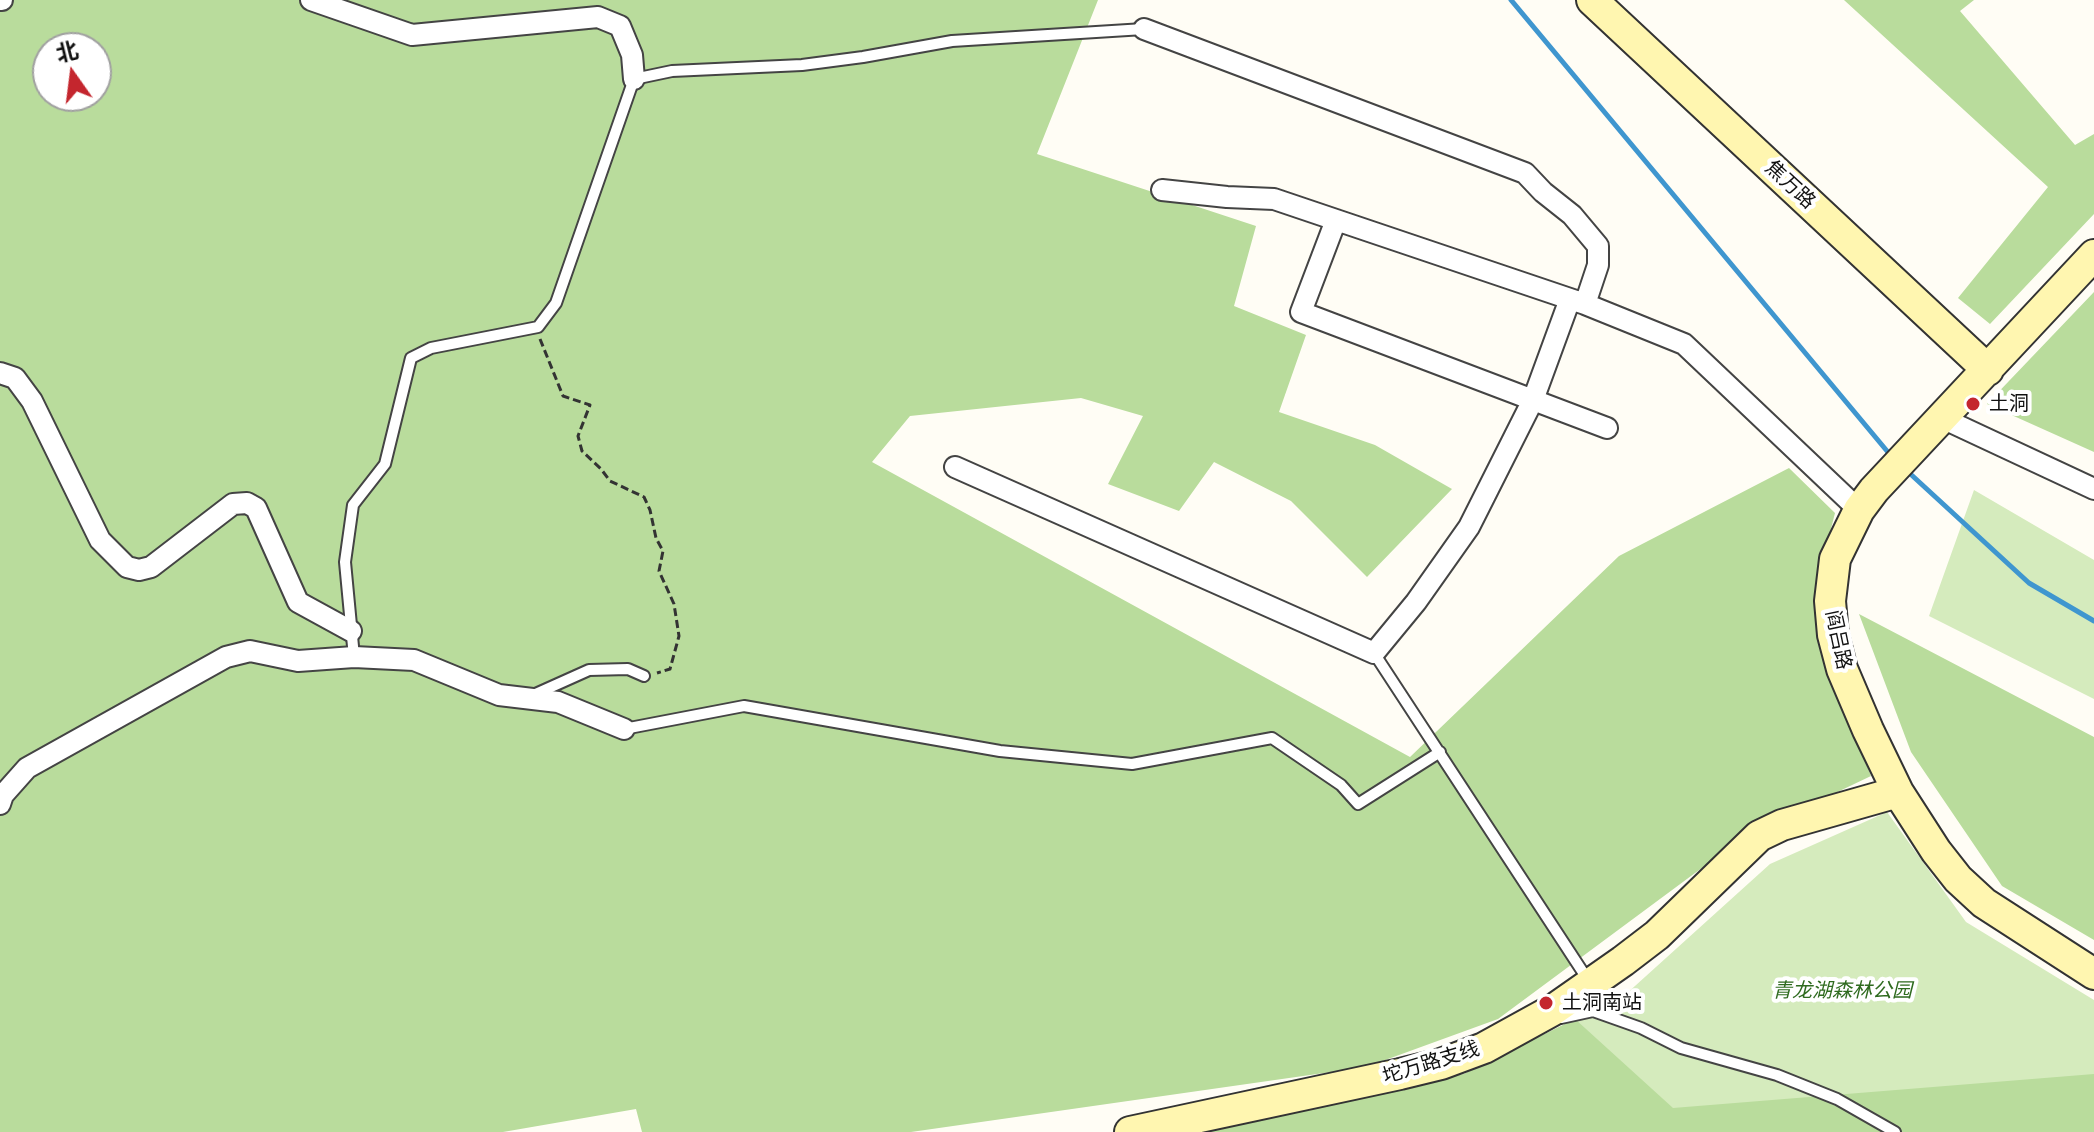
<!DOCTYPE html>
<meta charset="utf-8">
<style>
body{margin:0}
#map{position:relative;width:2094px;height:1132px;overflow:hidden;background:#fffdf5;font-family:Literata,"Noto Sans SC",serif}
canvas{display:block}
.north{position:absolute;left:32px;top:32px;width:80px;height:80px;box-sizing:border-box;background:#fff;border:2px solid #a0a0a0;border-radius:50%;rotate:346deg;font-size:22px;font-weight:700;line-height:32px;text-align:center;color:#111}
.north::after{content:'';display:block;margin:auto;width:28px;height:36px;background:#c4262e;clip-path:polygon(50% 0,100% 100%,50% 72%,0 100%)}
</style>
<div id="map">
<canvas width="2094" height="1132"></canvas>
<div class="north">北</div>
</div>
<script>
const ctx = document.querySelector('canvas').getContext('2d');
ctx.lineJoin = 'round';
function fillPath(path, color) {
  ctx.fillStyle = color;
  ctx.fill(path, 'evenodd');
}
function toPath(rows) {
  const path = new Path2D();
  for (const r of rows) {
    path.moveTo(r[0], r[1]);
    for (let i = 2; i < r.length; i += 2) path.lineTo(r[i], r[i + 1]);
  }
  return path;
}
function strokePath(path, color, width, dash) {
  ctx.strokeStyle = color;
  ctx.lineWidth = width;
  ctx.lineCap = dash ? 'butt' : 'round';
  ctx.setLineDash(dash || []);
  ctx.stroke(path);
}
function write(font, color, halo, rows, align = 'center') {
  ctx.font = font + ' Literata,"Noto Sans SC",serif';
  ctx.lineWidth = 8;
  ctx.setLineDash([]);
  ctx.textBaseline = 'middle';
  ctx.strokeStyle = halo;
  ctx.fillStyle = color;
  for (const [text, x, y, turn = 0] of rows) {
    ctx.save();
    ctx.translate(x, y);
    ctx.rotate((+turn || 0) * Math.PI / 180);
    ctx.textAlign = isNaN(turn) ? turn : align;
    if (halo) ctx.strokeText(text, 0, 0);
    ctx.fillText(text, 0, 0);
    ctx.restore();
  }
}
fillPath(toPath([
 [1974,490,2094,560,2094,699,1929,616],
 [1887,812,1966,922,2094,1000,2094,1132,1200,1132,1464,1074,1625,995,1770,864]
]), '#d5ebbd');
fillPath(toPath([
 [0,0,1098,0,1037,154,1256,226,1234,306,1306,335,1279,412,1375,445,1452,489,1367,577,1291,501,1214,462,1179,511,1108,484,1143,416,1081,398,910,416,872,462,1410,757,1619,556,1789,468,1835,513,1819,576,1821,651,1871,776,1745,836,1498,1019,1366,1067,911,1132,642,1132,636,1109,503,1132,0,1132],
 [48,48,96,48,96,96,48,96],
 [1844,0,1974,0,1960,11,2075,145,2094,134,2094,214,1990,324,1958,298,2048,187],
 [2094,292,2094,452,1987,404],
 [1859,614,2094,737,2094,940,2002,886,1911,752],
 [1575,1019,1673,1108,2094,1074,2094,1132,1200,1132,1464,1074]
]), '#b9dc9c');
strokePath(toPath([
 [1511,0,1892,457],
 [1905,469,2029,583,2094,621]
]), '#3f96cf', 5);
const service = toPath([
 [1374,653,1588,980],
 [354,657,345,562,353,505,385,464,411,358,431,348,538,327,556,303,634,79,672,71,802,65,863,57,952,41,1144,29],
 [531,696,589,670,628,669,644,676],
 [624,729,744,706,1000,751,1132,764,1272,738,1341,785,1358,804,1440,752],
 [1561,1018,1593,1011,1641,1028,1681,1048,1777,1075,1837,1099,1895,1132]
]);
const minor = toPath([
 [0,0,2,0],
 [311,0,412,35,598,17,620,26,632,55,634,79],
 [1144,29,1525,173,1543,192,1572,215,1598,246,1598,265,1585,304],
 [1162,190,1227,197,1274,199,1585,304,1684,344,1859,510],
 [1336,220,1301,312,1607,428],
 [0,373,15,378,32,401,100,540,127,567,139,570,151,567,233,504,247,503,256,508,298,602,351,631],
 [1942,418,2094,489],
 [955,467,1374,653,1416,602,1469,527,1533,400,1570,299],
 [0,804,3,795,27,768,226,657,250,651,298,661,354,657,414,660,499,695,558,702,624,729]
]);
const secondary = toPath([
 [1592,0,1988,370],
 [2094,255,1874,490,1859,510,1835,559,1830,601,1833,635,1842,669,1868,730,1898,792,1936,851,1958,879,1984,903,2094,974],
 [1130,1132,1400,1074,1441,1064,1484,1048,1553,1010,1623,961,1657,935,1759,836,1782,825,1898,792]
]);
strokePath(service, '#444', 14);
strokePath(minor, '#444', 24);
strokePath(secondary, '#333', 34);
strokePath(toPath([
 [540,339,563,396,590,405,578,436,582,451,601,469,610,481,644,497,650,510,656,538,663,551,659,571,674,604,679,636,670,669,657,673]
]), '#333', 3, [8, 4]);
strokePath(service, '#fff', 10);
strokePath(minor, '#fff', 20);
strokePath(secondary, '#fff6b0', 30);
for (const [x, y, r, color] of [
 [1973,404,8,"#c4262e"],
 [1546,1003,8,"#c4262e"]
]) {
  const dot = new Path2D();
  dot.arc(x, y, r, 0, 2 * Math.PI);
  ctx.fillStyle = color;
  ctx.fill(dot);
  strokePath(dot, '#fff', 3);
}
write('20px', '#111', '#fff', [
 ["焦万路",1790,185,43],
 ["阎吕路",1838,640,78],
 ["坨万路支线",1431,1063,-17]
]);
write('20px', '#111', '#fff', [
 ["土洞",1989,404],
 ["土洞南站",1562,1003]
], 'left');
write('italic 20px', '#2f6b1f', '#fff', [
 ["青龙湖森林公园",1842,991]
]);
</script>
